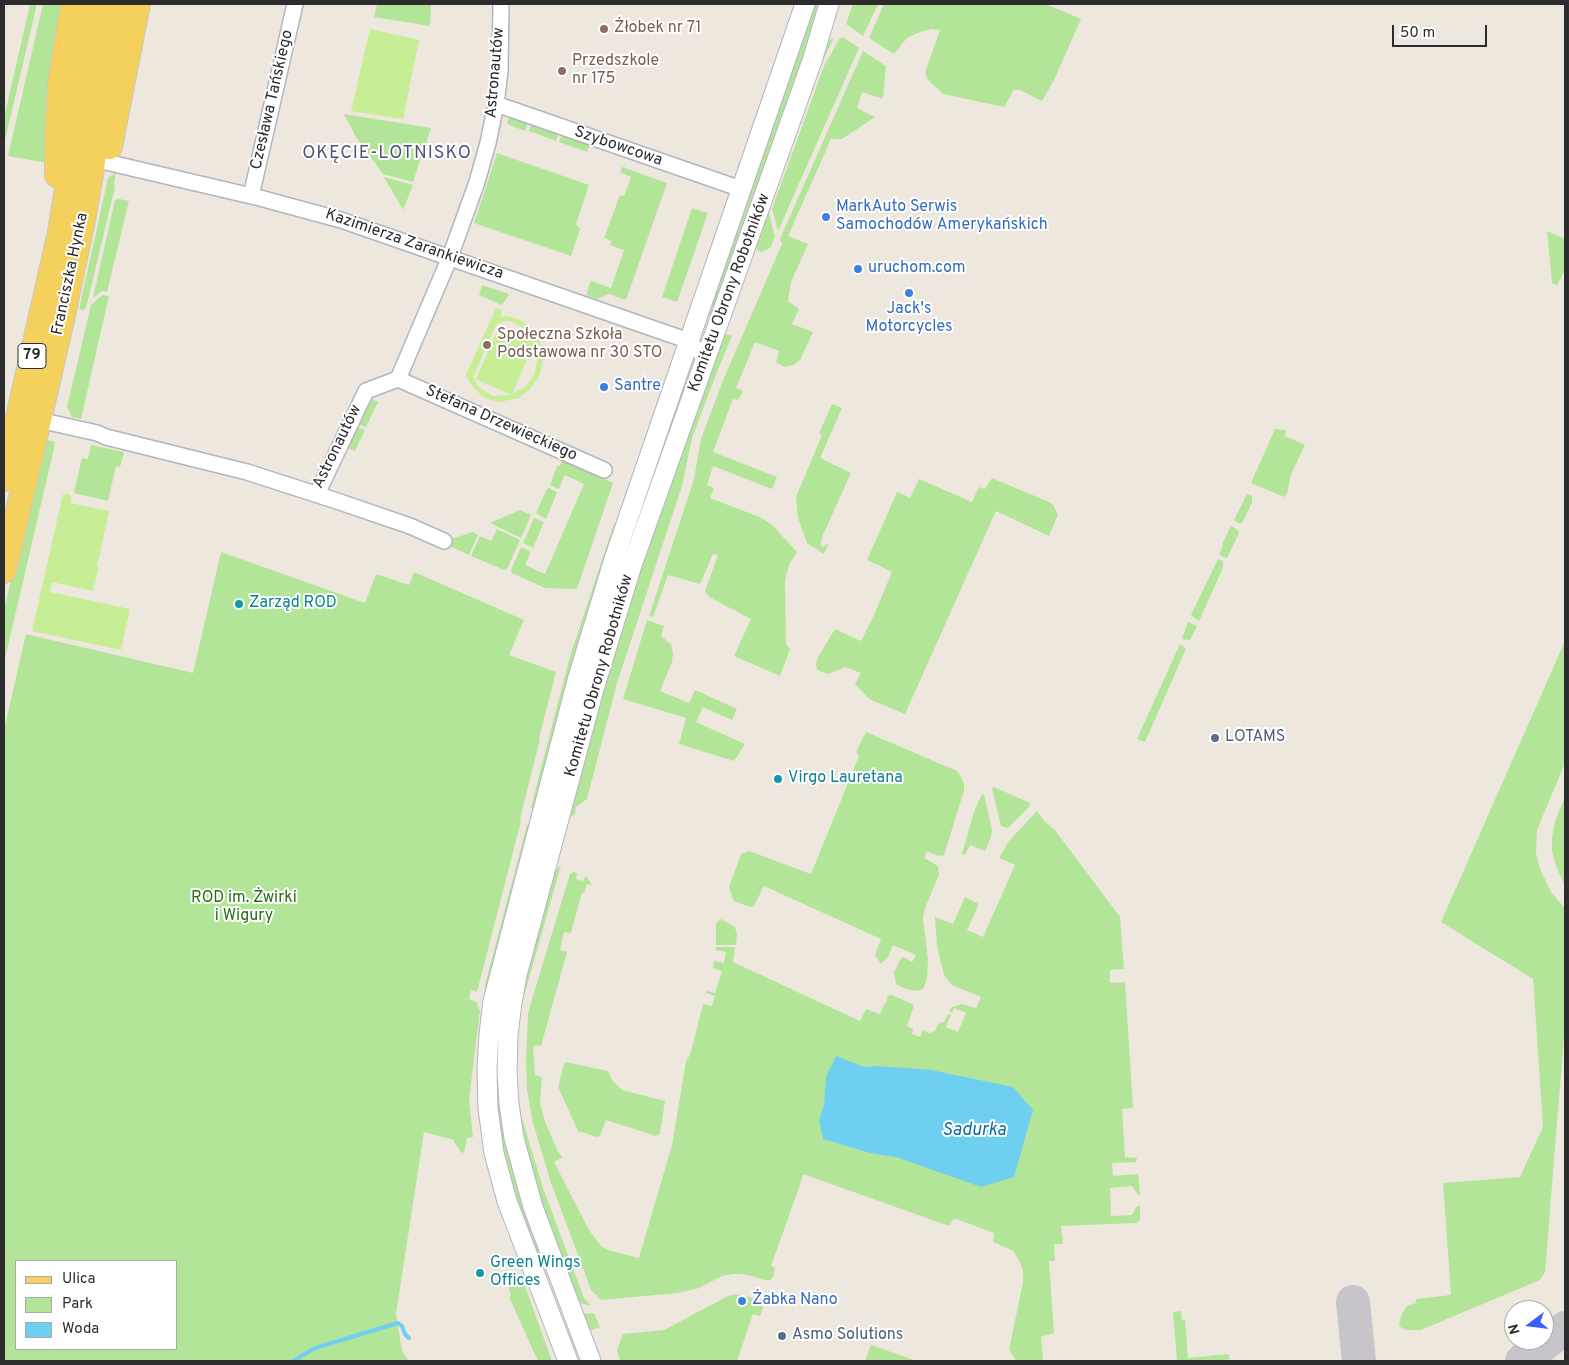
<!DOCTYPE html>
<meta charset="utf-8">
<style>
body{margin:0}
#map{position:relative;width:1569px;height:1365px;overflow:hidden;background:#eee7de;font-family:Overpass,sans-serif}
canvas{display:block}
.frame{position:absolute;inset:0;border:5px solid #2c2c2c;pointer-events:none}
.legend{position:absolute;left:15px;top:1260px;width:162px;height:90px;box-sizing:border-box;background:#fff;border:1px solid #ababab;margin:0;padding:6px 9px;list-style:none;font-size:15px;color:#2c2c2c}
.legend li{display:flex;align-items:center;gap:10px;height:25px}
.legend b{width:25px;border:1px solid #ababab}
.north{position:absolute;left:1504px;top:1300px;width:50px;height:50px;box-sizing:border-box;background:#fff;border:1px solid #ababab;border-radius:50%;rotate:255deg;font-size:14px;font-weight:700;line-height:20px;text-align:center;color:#2c2c2c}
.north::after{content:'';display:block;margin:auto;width:18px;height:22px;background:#3b5ffe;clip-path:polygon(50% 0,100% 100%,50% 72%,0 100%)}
.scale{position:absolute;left:1392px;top:25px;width:95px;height:22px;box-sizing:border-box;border:2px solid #2c2c2c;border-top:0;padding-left:6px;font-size:15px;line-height:18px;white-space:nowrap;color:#2c2c2c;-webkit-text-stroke:4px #fff;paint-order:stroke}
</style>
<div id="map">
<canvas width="1569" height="1365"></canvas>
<div class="frame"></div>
<ul class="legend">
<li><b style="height:6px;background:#f4d15d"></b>Ulica</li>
<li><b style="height:14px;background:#b3e599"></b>Park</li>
<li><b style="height:14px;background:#6fcff1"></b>Woda</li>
</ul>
<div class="north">N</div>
<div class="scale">50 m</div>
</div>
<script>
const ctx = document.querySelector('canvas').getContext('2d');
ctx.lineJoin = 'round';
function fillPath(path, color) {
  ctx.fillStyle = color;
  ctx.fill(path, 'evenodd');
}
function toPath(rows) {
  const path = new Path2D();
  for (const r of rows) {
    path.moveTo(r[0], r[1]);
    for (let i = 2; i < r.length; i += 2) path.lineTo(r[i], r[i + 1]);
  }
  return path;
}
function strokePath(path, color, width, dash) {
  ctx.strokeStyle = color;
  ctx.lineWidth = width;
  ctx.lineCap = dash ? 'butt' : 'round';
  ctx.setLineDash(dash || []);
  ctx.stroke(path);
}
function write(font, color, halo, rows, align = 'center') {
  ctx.font = font + ' Overpass,sans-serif';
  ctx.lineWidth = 4;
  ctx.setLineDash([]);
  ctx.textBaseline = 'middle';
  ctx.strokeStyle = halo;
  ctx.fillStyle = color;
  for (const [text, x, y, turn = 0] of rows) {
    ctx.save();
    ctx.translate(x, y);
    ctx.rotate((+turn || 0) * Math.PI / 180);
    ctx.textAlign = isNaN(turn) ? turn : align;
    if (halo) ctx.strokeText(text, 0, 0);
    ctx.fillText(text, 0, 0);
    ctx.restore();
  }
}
fillPath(toPath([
 [30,4,37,4,5,140,4,140,4,118],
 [43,4,63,4,48,102,46,119,47,163,8,156],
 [377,4,431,4,430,26,374,17],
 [811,4,821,4,814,30,714,316,705,313],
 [853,4,878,4,863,36,846,24],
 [884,4,1046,4,1081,19,1054,80,1042,101,1020,90,1014,90,1004,107,943,94,928,80,925,73,940,30,932,29,920,32,907,38,894,54,869,38],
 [834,38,818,70,768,209,775,237,770,248,761,252,756,249,760,233,825,44,831,39],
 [840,38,844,38,859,48,778,231,772,209,824,66],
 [863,51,886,66,883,99,862,92,857,108,875,117,842,139,831,139,788,236,808,244,791,282,788,301,799,309,792,324,813,332,800,360,794,365,784,367,776,362,779,351,755,342,736,388,743,391,738,400,733,399,713,452,777,477,772,489,713,466,707,485,714,488,710,498,762,518,772,525,797,552,789,565,785,580,786,644,790,649,780,676,734,656,751,619,709,597,705,591,718,555,713,554,700,584,668,575,653,617,649,616,694,479,701,439,724,378,782,244,780,239],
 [510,113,529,120,525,131,507,124],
 [344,114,431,128,413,182,383,174,356,137],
 [531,124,559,133,556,141,529,131],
 [562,134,590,144,587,152,559,142],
 [497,153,589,185,576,224,580,229,571,256,474,223],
 [622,167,667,183,626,300,609,294,596,299,586,295,591,281,611,288,624,250,610,245,612,241,604,238,620,195,624,196,631,177,620,172],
 [116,172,114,183,115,187,86,308,83,310,79,309,108,178],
 [384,177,413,185,403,210],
 [119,199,129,201,107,292,102,291,93,298,115,200],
 [692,208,708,213,677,302,662,297],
 [1547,231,1565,239,1565,270,1557,285,1552,283],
 [482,285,509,294,502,305,479,295],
 [102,295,109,296,81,419,72,417,67,407,91,305],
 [723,333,732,336,717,372,692,438,682,486,617,683,587,799,576,807,575,814,568,819,612,650],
 [370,398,378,402,366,427,358,424],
 [832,404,842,408,820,458,851,473,822,537,821,544,822,547,829,543,824,554,807,543,798,518,796,497,822,435,819,433],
 [357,427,365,430,355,451,348,448],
 [1275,429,1286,430,1285,436,1305,445,1291,474,1287,494,1284,497,1251,483],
 [44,440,53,441,55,444,4,663,4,609],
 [91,445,124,452,120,467,116,466,108,501,74,493,82,458,88,459],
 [562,460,613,483,577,589,545,588,512,573,511,570,521,547,531,552,525,565,545,574,584,484,565,475,559,489,550,485,557,466,560,466],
 [992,478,1049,502,1053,505,1058,515,1049,536,996,511,905,714,869,699,855,684,861,673,845,667,829,674,821,672,817,669,816,664,818,657,835,629,861,641,874,615,892,572,867,560,897,492,910,498,919,479,972,502,979,487,985,489],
 [549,488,557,492,546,519,536,513,547,489],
 [1247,494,1252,496,1252,503,1242,523,1240,524,1234,520],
 [520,510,531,515,521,538,490,523],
 [534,518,544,522,533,548,523,543],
 [618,522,535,812,531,807,570,656,614,524],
 [1231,526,1238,530,1239,533,1227,558,1219,555,1220,552,1223,546,1222,544],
 [497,529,520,540,507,569,504,570,471,556,480,536,491,541],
 [473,532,478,535,469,555,448,545,451,539],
 [221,552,365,603,376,574,409,585,414,572,524,620,509,655,556,672,539,738,540,739,520,819,521,821,477,992,471,990,469,999,477,1002,477,1005,480,1011,469,1099,473,1137,467,1138,464,1153,461,1152,454,1142,454,1140,424,1132,396,1314,402,1351,409,1361,4,1361,4,730,26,634,193,673],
 [176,1261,176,1349,16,1349,16,1261],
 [1218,559,1223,561,1223,568,1199,621,1191,615],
 [647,620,664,626,661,636,671,644,673,653,672,662,660,691,689,703,695,690,737,709,732,720,703,707,696,722,745,744,734,761,679,744,686,718,623,699],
 [1188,622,1197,626,1190,640,1182,639,1182,638],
 [1565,641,1565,763,1537,830,1536,854,1540,869,1551,892,1565,908,1565,1024,1545,1272,1540,1280,1421,1330,1405,1330,1399,1326,1401,1316,1407,1306,1416,1303,1416,1299,1451,1295,1443,1183,1520,1177,1543,1127,1533,979,1441,922],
 [1180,644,1186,649,1145,742,1137,739],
 [866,732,957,771,960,775,964,784,964,791,944,855,942,856,936,855,927,851,924,858,938,866,939,875,925,908,923,918,928,960,927,979,923,989,918,991,906,989,896,984,894,972,901,958,904,957,912,962,916,955,893,945,888,957,881,964,875,955,881,939,764,886,754,906,750,907,734,901,729,887,741,854,749,851,811,874,859,756,856,752],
 [994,787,1030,803,1029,807,1008,828,1001,826,992,789],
 [982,794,984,795,992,830,991,837,985,851,970,845,965,855,962,854,974,812],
 [1565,797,1565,886,1556,866,1552,851,1552,837,1555,821],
 [1037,811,1045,822,1054,829,1120,917,1124,969,1110,970,1110,983,1125,982,1133,1108,1122,1109,1125,1157,1137,1158,1136,1162,1112,1163,1113,1176,1138,1174,1140,1195,1138,1195,1132,1186,1110,1188,1111,1216,1132,1215,1136,1207,1140,1205,1140,1220,1136,1223,1061,1226,1063,1244,1054,1244,1055,1261,1049,1261,1054,1333,1041,1337,1043,1361,1016,1361,1009,1350,1023,1282,1023,1271,1019,1260,1013,1251,993,1242,994,1233,954,1218,949,1226,803,1174,800,1185,771,1266,775,1268,773,1277,770,1280,765,1280,743,1274,733,1274,722,1276,699,1288,678,1293,601,1300,591,1290,551,1183,533,1123,527,1090,526,1062,528,1015,532,999,570,874,576,871,575,873,577,873,576,879,584,881,585,876,587,877,592,885,587,884,584,893,582,892,571,933,564,932,560,950,567,952,541,1046,535,1045,533,1048,535,1075,542,1077,540,1103,545,1122,558,1152,563,1157,554,1162,589,1230,601,1246,608,1250,639,1258,672,1145,686,1061,690,1055,703,1004,712,1006,715,996,706,993,707,991,715,993,722,971,713,968,714,961,724,963,726,952,715,950,716,947,735,947,733,962,860,1021,866,1009,880,1014,884,1004,886,1003,888,996,892,995,912,1004,914,1006,907,1026,913,1029,912,1034,920,1037,923,1030,929,1033,935,1031,939,1023,944,1022,948,1014,951,1015,946,1027,958,1032,966,1013,954,1008,952,1013,949,1011,952,1007,962,1004,976,1008,981,997,952,985,944,975,937,946,935,917,953,924,965,897,979,904,967,930,983,937,1015,865,999,858,1008,842],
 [530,823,486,993,485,985,527,825],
 [540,861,499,1072,568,1325,565,1319,550,1280,520,1214,505,1170,494,1098,498,1014],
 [561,865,519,1014,516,1061,517,1087,521,1115,543,1188,584,1298,591,1306,583,1304,574,1297,535,1190,521,1136,515,1087,515,1046,521,995,552,873],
 [721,919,735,927,737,935,736,945,716,945,716,923],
 [566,1062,608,1071,612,1080,622,1090,665,1101,660,1134,656,1136,606,1120,600,1136,597,1137,578,1131,558,1087,564,1064],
 [521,1275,552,1361,538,1361,509,1297,511,1296,506,1276],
 [735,1294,750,1297,759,1300,763,1307,760,1316,753,1314,737,1361,620,1361,617,1350,623,1334,664,1330,728,1296],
 [1181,1311,1182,1320,1185,1320,1188,1358,1228,1354,1230,1359,1214,1361,1175,1361,1177,1360,1173,1312],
 [594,1313,600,1327,589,1331,583,1314],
 [871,1345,917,1361,865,1361]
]), '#b3e599');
fillPath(toPath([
 [370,29,419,40,403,119,351,111],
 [496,308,502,310,500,317,506,316,516,318,528,325,534,332,540,343,543,358,540,375,530,389,519,398,499,402,487,399,482,396,472,386,468,378,465,377],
 [504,321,510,321,522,327,531,336,534,342,499,327,476,379,511,395,493,396,479,387,473,377,496,325],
 [534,343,538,357,534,375,525,387,512,394],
 [67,493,71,496,70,503,109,511,97,566,99,567,93,591,52,582,50,592,130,609,121,650,32,631,63,494,66,495]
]), '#c7ed95');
fillPath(toPath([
 [836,1056,864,1067,878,1066,931,1070,1013,1087,1033,1110,1014,1177,981,1187,896,1157,870,1153,823,1139,819,1120,824,1105,826,1077]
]), '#6fcff1');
strokePath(toPath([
 [293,1361,315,1348,398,1323,402,1326,405,1334,409,1338]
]), '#6fcff1', 4);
strokePath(toPath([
 [1353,1302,1359,1361],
 [1522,1361,1565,1328]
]), '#c7c5ca', 34);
const minor = toPath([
 [496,104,741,189],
 [106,162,260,198,341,220,689,341,700,352,705,362],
 [251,196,295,4],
 [398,379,604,470],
 [39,420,97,433,106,437,247,472,340,502,410,526,444,541],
 [317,494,366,391,398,379,450,257,477,182,488,143,496,104,500,71,501,4]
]);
const tertiary = toPath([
 [568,1361,507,1201,494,1153,488,1108,487,1068,489,1034,493,1001,578,677,614,559,805,4],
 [591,1361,533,1207,514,1138,509,1104,507,1072,508,1035,512,1003,517,975,594,689,632,565,812,61,829,4]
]);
const primary = toPath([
 [110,147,138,4],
 [57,175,57,135,60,83,73,4],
 [4,479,60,232,71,163,84,55,94,4],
 [4,571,62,320,83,220,92,169,106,61,117,4]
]);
strokePath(minor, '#b2b4c0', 18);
strokePath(tertiary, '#b2b4c0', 21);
strokePath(primary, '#c8c8c8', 26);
strokePath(minor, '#fff', 15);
strokePath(tertiary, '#fff', 19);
strokePath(primary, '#f4d15d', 24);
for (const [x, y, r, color] of [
 [604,29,5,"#8d6e63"],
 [562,71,5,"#8d6e63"],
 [826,217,5,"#3f7fe0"],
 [858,269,5,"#3f7fe0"],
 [909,293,5,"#3f7fe0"],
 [487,345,5,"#8d6e63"],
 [604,387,5,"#3f7fe0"],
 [239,604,5,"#0f9aa8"],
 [1215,738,5,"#5c6f8a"],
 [778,779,5,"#0f9aa8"],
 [480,1273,5,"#0f9aa8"],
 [742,1301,5,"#3f7fe0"],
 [782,1336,5,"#5c6f8a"]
]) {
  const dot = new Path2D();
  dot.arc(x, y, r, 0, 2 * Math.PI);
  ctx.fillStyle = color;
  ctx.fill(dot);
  strokePath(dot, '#fff', 2);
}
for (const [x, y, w] of [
 [32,356,28]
]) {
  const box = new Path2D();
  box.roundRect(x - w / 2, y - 12.5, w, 25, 4);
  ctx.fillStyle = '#fff';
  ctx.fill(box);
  strokePath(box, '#2c2c2c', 1);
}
write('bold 15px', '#2c2c2c', null, [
 ["79",32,356]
]);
write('16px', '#785e54', '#fff', [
 ["Żłobek nr 71",614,29],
 ["Przedszkole",572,62],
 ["nr 175",572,80],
 ["Społeczna Szkoła",497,336],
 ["Podstawowa nr 30 STO",497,354]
], 'left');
write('16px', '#2c2c2c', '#fff', [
 ["Astronautów",496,73,-85],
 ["Czesława Tańskiego",273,100,-77],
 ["Szybowcowa",618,147,19],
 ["Kazimierza Zarankiewicza",414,245,19],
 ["Franciszka Hynka",71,274,-78],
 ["Komitetu Obrony Robotników",730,293,-70],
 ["Stefana Drzewieckiego",501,424,24],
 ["Astronautów",338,447,-64],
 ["Komitetu Obrony Robotników",600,676,-74]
]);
write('16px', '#366cbe', '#fff', [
 ["MarkAuto Serwis",836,208],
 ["Samochodów Amerykańskich",836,226],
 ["uruchom.com",868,269],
 ["Jack's",909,310,"center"],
 ["Motorcycles",909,328,"center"],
 ["Santre",614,387],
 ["Żabka Nano",752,1301]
], 'left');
write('16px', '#0d838f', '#fff', [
 ["Zarząd ROD",249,604],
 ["Virgo Lauretana",788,779],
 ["Green Wings",490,1264],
 ["Offices",490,1282]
], 'left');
write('16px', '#4e5e75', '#fff', [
 ["LOTAMS",1225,738],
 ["Asmo Solutions",792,1336]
], 'left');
write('16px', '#2a6c19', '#fff', [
 ["ROD im. Żwirki",244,899],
 ["i Wigury",244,917]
]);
ctx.letterSpacing = '1px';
write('18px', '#4b547e', '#fff', [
 ["OKĘCIE-LOTNISKO",387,154]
]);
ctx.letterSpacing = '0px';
write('italic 18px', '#0a6da1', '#fff', [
 ["Sadurka",974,1131]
]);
</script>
